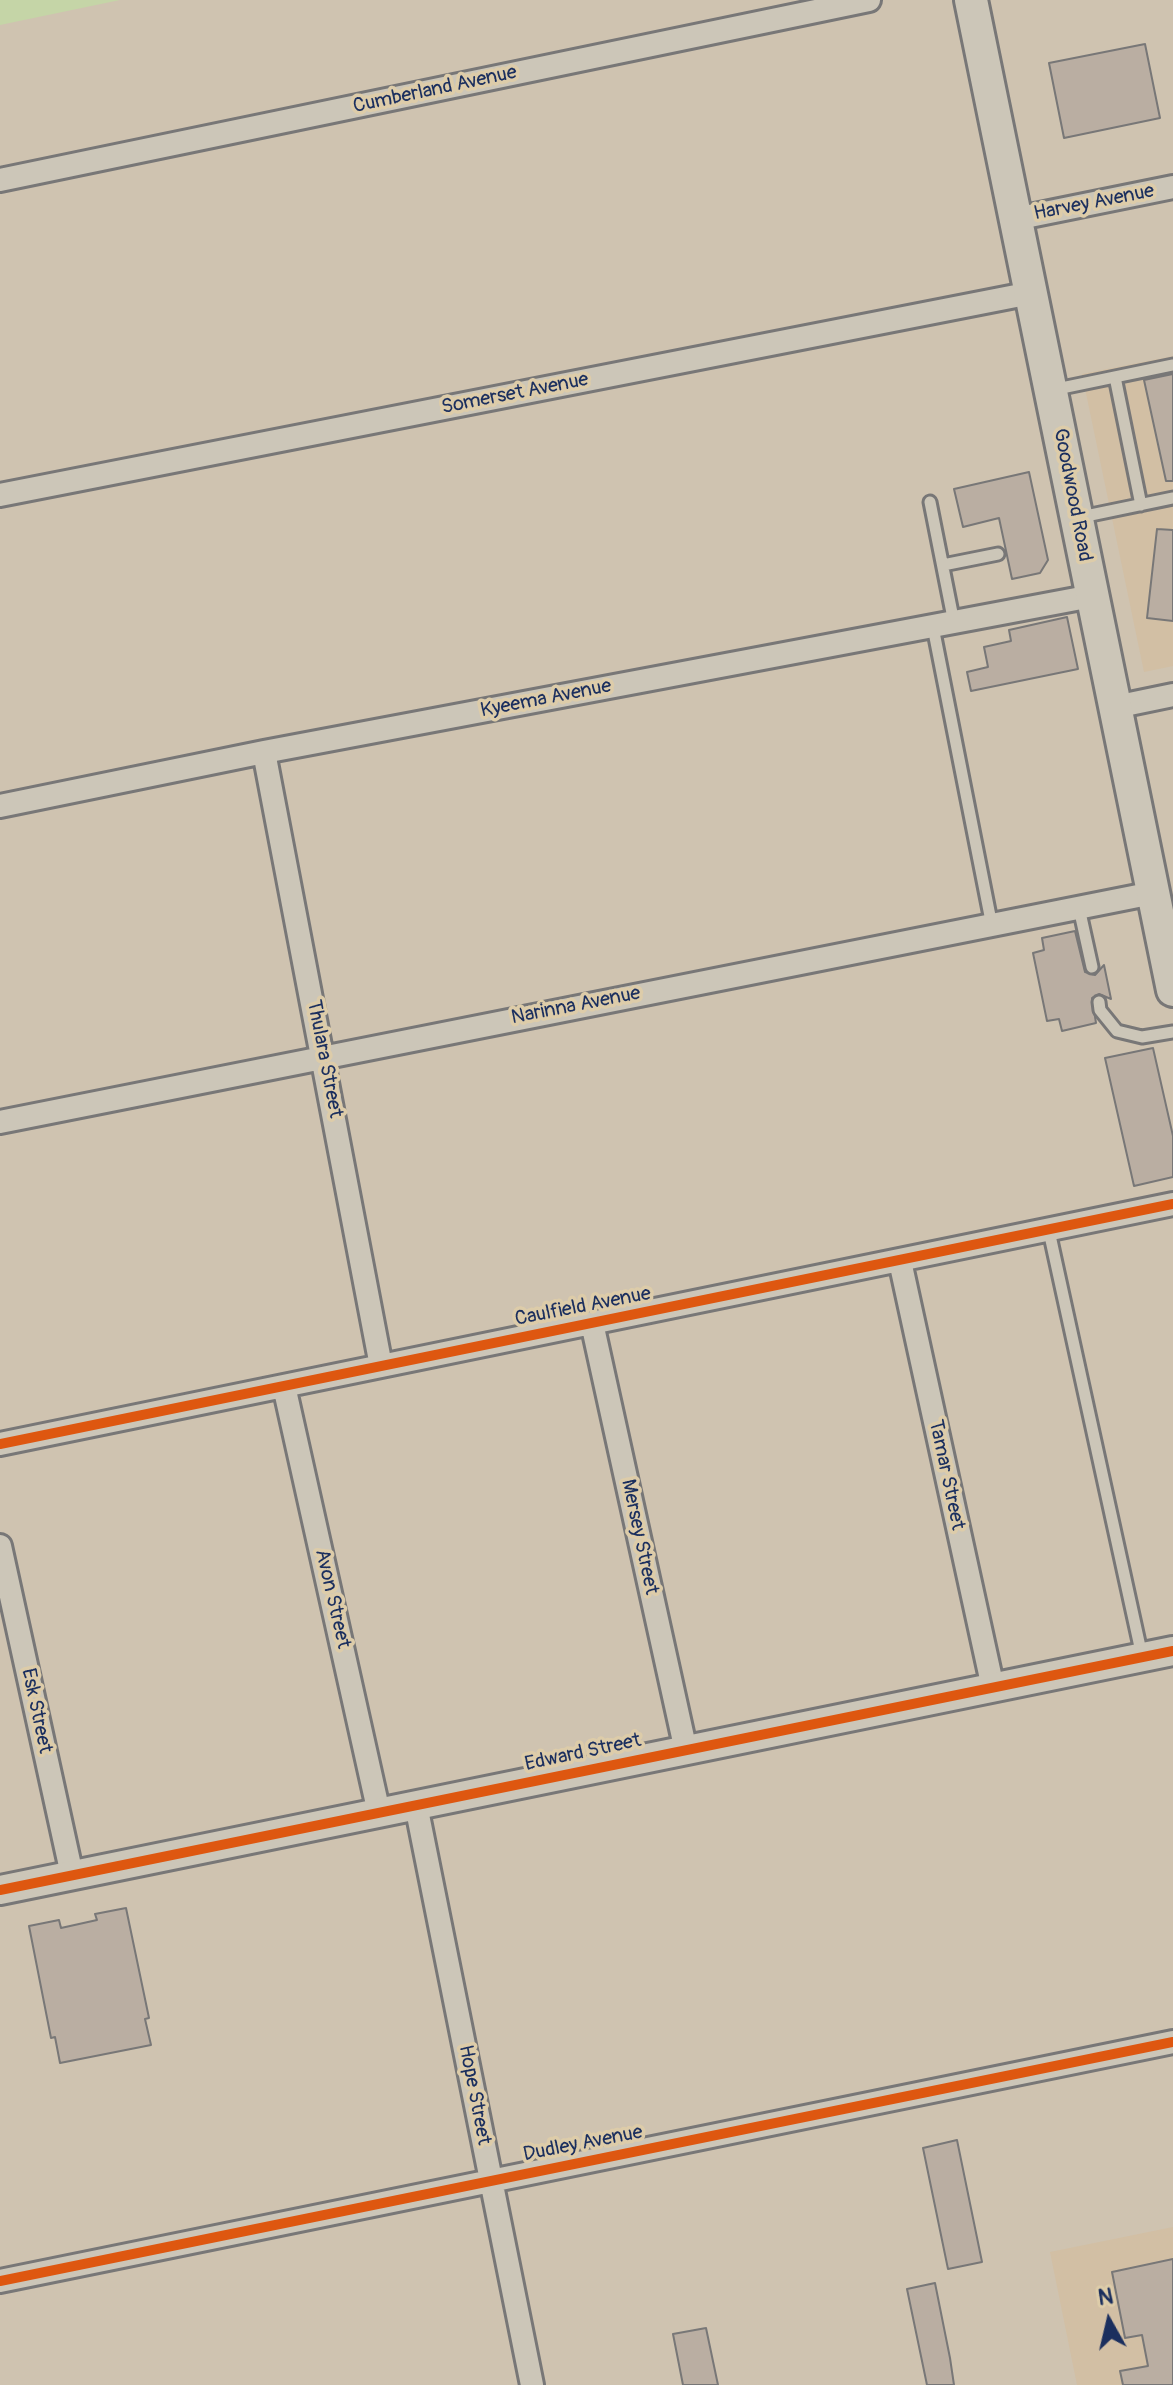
<!DOCTYPE html>
<style>
body{margin:0}
#map{position:relative;width:1173px;height:2385px;overflow:hidden;background:#cfc3b0;font-family:Pangolin,sans-serif}
canvas{display:block}
.north{position:absolute;left:1069px;top:2281px;width:80px;height:80px;-webkit-text-stroke:6px #ddcca9;paint-order:stroke;rotate:352deg;font-size:22px;font-weight:700;line-height:32px;text-align:center;color:#1b2f5e}
.north::after{content:'';display:block;margin:auto;width:28px;height:36px;background:#1b2f5e;clip-path:polygon(50% 0,100% 100%,50% 72%,0 100%)}
</style>
<div id="map">
<canvas width="1173" height="2385"></canvas>
<div class="north">N</div>
</div>
<script>
const ctx = document.querySelector('canvas').getContext('2d');
ctx.lineJoin = 'round';
function fillPath(path, color) {
  ctx.fillStyle = color;
  ctx.fill(path, 'evenodd');
}
function toPath(rows) {
  const path = new Path2D();
  for (const r of rows) {
    path.moveTo(r[0], r[1]);
    for (let i = 2; i < r.length; i += 2) path.lineTo(r[i], r[i + 1]);
  }
  return path;
}
function strokePath(path, color, width, dash) {
  ctx.strokeStyle = color;
  ctx.lineWidth = width;
  ctx.lineCap = dash ? 'butt' : 'round';
  ctx.setLineDash(dash || []);
  ctx.stroke(path);
}
function write(font, color, halo, rows, align = 'center') {
  ctx.font = font + ' Pangolin,sans-serif';
  ctx.lineWidth = 7;
  ctx.setLineDash([]);
  ctx.textBaseline = 'middle';
  ctx.strokeStyle = halo;
  ctx.fillStyle = color;
  for (const [text, x, y, turn = 0] of rows) {
    ctx.save();
    ctx.translate(x, y);
    ctx.rotate((+turn || 0) * Math.PI / 180);
    ctx.textAlign = isNaN(turn) ? turn : align;
    if (halo) ctx.strokeText(text, 0, 0);
    ctx.fillText(text, 0, 0);
    ctx.restore();
  }
}
fillPath(toPath([
 [1173,356,1173,666,1144,672,1082,374],
 [1173,2227,1173,2385,1077,2385,1050,2252]
]), '#d2bfa4');
fillPath(toPath([
 [0,0,120,0,0,25]
]), '#c5d5a7');
const building = toPath([
 [1145,44,1160,118,1064,138,1049,63,1145,44],
 [1173,374,1173,481,1166,481,1144,380,1173,374],
 [1029,472,1048,560,1040,573,1012,579,999,518,963,527,954,489,1029,472],
 [1157,529,1173,530,1173,621,1147,618,1157,529],
 [1067,617,1078,669,971,691,967,672,988,667,984,647,1011,641,1009,630,1067,617],
 [1075,931,1085,972,1095,975,1104,965,1111,999,1099,994,1092,998,1096,1023,1062,1031,1059,1019,1047,1021,1033,953,1044,950,1042,938,1075,931],
 [1153,1048,1173,1136,1173,1177,1134,1186,1105,1058,1153,1048],
 [126,1908,149,2018,145,2019,151,2045,60,2063,55,2037,51,2038,29,1926,59,1920,61,1928,97,1920,95,1914,126,1908],
 [957,2140,982,2262,948,2269,923,2148,957,2140],
 [1173,2259,1173,2385,1123,2385,1120,2371,1148,2366,1142,2335,1125,2338,1112,2272,1173,2259],
 [935,2283,950,2358,954,2385,927,2385,907,2289,935,2283],
 [706,2328,718,2385,683,2385,673,2334,706,2328]
]);
fillPath(building, '#baaea2');
strokePath(building, '#787777', 2);
const service = toPath([
 [1115,377,1141,505],
 [1052,390,1173,365],
 [930,502,954,623],
 [1081,517,1173,498],
 [943,565,998,554],
 [933,627,992,926],
 [1079,908,1092,967],
 [1099,1002,1100,1010,1117,1031,1142,1037,1173,1032],
 [1049,1231,1142,1656]
]);
const minor = toPath([
 [0,180,869,0],
 [1015,219,1173,187],
 [0,495,1031,293],
 [1115,707,1173,695],
 [264,752,381,1366],
 [0,806,264,752,1092,596],
 [0,1122,1153,893],
 [900,1261,993,1688],
 [592,1323,686,1751],
 [284,1386,379,1813],
 [0,1444,1173,1204],
 [0,1546,72,1875],
 [416,1805,532,2385],
 [0,2281,1173,2042]
]);
const tertiary = toPath([
 [0,1890,1173,1651]
]);
const secondary = toPath([
 [971,0,1173,990]
]);
strokePath(service, '#787777', 17);
strokePath(minor, '#787777', 28);
strokePath(tertiary, '#787777', 34);
strokePath(secondary, '#787777', 38);
strokePath(service, '#ccc6b8', 11);
strokePath(minor, '#ccc6b8', 22);
strokePath(tertiary, '#ccc6b8', 28);
strokePath(secondary, '#ccc6b8', 32);
strokePath(toPath([
 [0,1444,1173,1204],
 [0,1890,1173,1651],
 [0,2281,1173,2042]
]), '#de5710', 10);
write('20px', '#1b2f5e', '#ddcca9', [
 ["Cumberland Avenue",435,90,-12],
 ["Harvey Avenue",1094,203,-11],
 ["Somerset Avenue",515,394,-11],
 ["Goodwood Road",1072,495,79],
 ["Kyeema Avenue",546,699,-11],
 ["Narinna Avenue",576,1006,-11],
 ["Thulara Street",324,1059,79],
 ["Caulfield Avenue",583,1307,-11],
 ["Tamar Street",946,1475,78],
 ["Mersey Street",639,1537,78],
 ["Avon Street",332,1599,77],
 ["Esk Street",36,1711,78],
 ["Edward Street",583,1753,-12],
 ["Hope Street",474,2095,79],
 ["Dudley Avenue",583,2144,-11]
]);
</script>
